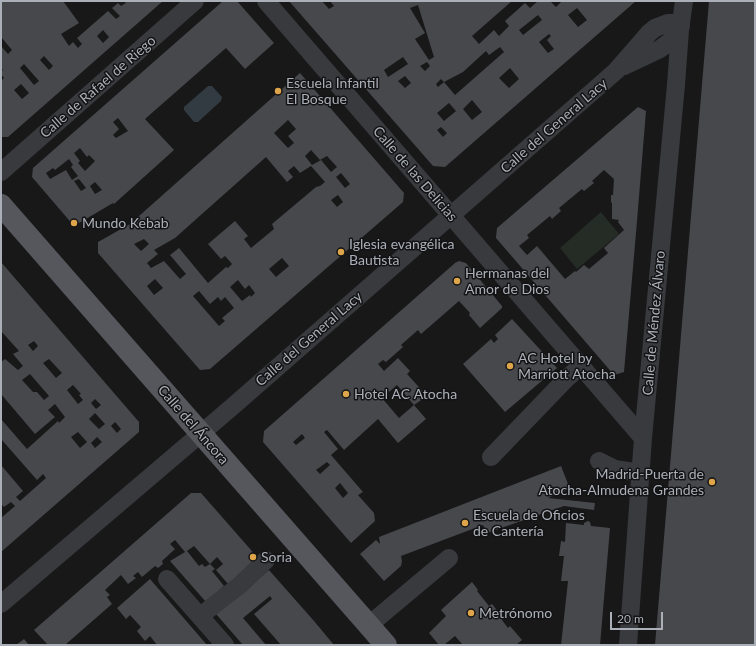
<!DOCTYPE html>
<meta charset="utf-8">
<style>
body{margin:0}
#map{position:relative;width:756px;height:646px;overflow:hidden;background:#181819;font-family:Lato,sans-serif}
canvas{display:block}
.frame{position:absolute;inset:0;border:2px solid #abb0b8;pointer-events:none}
.scale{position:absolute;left:610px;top:612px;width:53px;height:18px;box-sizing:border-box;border:2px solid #abb0b8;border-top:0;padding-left:5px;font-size:12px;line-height:14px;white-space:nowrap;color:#abb0b8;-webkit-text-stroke:3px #131315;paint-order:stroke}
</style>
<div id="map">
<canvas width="756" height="646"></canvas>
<div class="frame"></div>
<div class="scale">20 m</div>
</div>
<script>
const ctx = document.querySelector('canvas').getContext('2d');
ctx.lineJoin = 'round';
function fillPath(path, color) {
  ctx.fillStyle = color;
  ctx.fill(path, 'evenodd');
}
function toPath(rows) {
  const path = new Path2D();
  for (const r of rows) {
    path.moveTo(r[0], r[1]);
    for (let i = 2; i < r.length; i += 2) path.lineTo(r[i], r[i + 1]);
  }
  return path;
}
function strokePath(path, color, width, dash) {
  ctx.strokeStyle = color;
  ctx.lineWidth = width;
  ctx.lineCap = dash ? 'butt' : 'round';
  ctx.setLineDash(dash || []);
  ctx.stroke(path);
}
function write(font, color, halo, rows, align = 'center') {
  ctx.font = font + ' Lato,sans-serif';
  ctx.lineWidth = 3;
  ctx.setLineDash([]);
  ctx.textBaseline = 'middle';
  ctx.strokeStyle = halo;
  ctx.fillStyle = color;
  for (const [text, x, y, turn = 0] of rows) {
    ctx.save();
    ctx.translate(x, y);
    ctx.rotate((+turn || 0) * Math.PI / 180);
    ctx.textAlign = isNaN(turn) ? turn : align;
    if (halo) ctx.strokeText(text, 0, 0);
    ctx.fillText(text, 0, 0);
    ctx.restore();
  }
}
fillPath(toPath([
 [601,212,619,234,577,269,560,248]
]), '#242c25');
fillPath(toPath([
 [208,86,212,86,222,97,221,101,198,122,194,122,184,110,184,107]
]), '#323b41');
fillPath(toPath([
 [1,1,63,1,79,23,61,34,69,46,73,42,78,48,82,44,77,38,108,11,116,19,120,16,112,8,118,3,121,6,126,3,124,1,163,1,8,137,1,137,1,81,4,78,1,74,1,72,3,70,1,68,1,46,8,54,12,50,1,37],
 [103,30,109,37,103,43,97,36],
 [44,56,53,66,49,70,40,60],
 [24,64,39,81,34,85,20,68],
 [21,84,29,93,22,99,14,90],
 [223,1,237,1,274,43,245,69,226,48,145,119,174,150,114,204,113,203,74,226,32,177,33,168],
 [118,118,128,131,116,138,113,135,119,129,113,122],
 [80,148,87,157,89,155,95,161,85,171,78,163,80,161,74,153],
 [69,159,73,165,71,167,78,176,72,180,66,170,50,179,46,173,53,168,55,170],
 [79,179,86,188,81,191,74,181],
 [95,182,102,190,95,194,90,186],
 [289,1,322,1,329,9,334,6,330,1,512,1,472,36,479,44,494,30,499,36,509,26,505,21,525,3,530,8,538,1,552,1,551,2,556,7,562,1,636,1,445,167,433,166],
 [418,5,434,57,429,60,415,39,425,33,410,8],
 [577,8,587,20,578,27,568,15],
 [538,15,542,20,523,35,519,30],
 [549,34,551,36,547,40,554,49,548,53,539,42],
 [500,47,504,52,455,95,444,82,438,87,436,84,441,79,444,82,463,72,486,51,489,55],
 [403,57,408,64,388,77,384,70],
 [427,62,430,66,425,71,420,66],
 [510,68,519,79,509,88,499,78],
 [405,76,411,83,405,88,398,81],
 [472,100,482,112,472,120,463,109],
 [449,103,456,111,444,121,437,113],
 [441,127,447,133,443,137,437,130],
 [709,1,755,1,755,645,655,645],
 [300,73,404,193,403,202,210,369,200,370,98,253,98,242,130,224],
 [288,120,296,129,288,136,294,143,288,148,274,133],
 [311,150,320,160,327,156,337,167,331,172,321,160,312,165,305,156],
 [266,157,287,182,293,177,288,171,294,166,300,173,311,166,325,182,320,186,316,187,272,224,274,229,251,248,244,239,248,236,235,221,208,244,221,259,225,256,232,264,228,268,226,267,208,283,179,248,170,255,186,274,180,279,164,261,151,268,147,263,158,254,154,250,175,238],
 [341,173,350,184,345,188,336,177],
 [338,195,343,202,337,207,331,200],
 [144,239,149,244,141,251,134,244],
 [282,258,289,266,276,277,269,269],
 [155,279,163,288,154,295,147,286],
 [238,280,245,289,249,285,255,293,251,297,250,295,242,301,230,287],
 [199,291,210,304,218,297,221,301,225,297,234,308,222,318,225,321,219,326,193,296],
 [638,107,646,111,637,221,624,372,614,375,496,238,496,237,497,228],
 [604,170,614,179,613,195,611,195,611,202,612,203,612,219,619,220,618,222,624,230,604,248,608,253,589,269,584,265,576,272,575,271,565,279,537,246,527,255,519,246,529,238,527,235,550,216,552,219,561,211,559,208,582,189,584,191,594,183,592,181],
 [459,261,466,263,502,306,502,308,480,328,469,315,470,313,459,301,421,334,418,330,401,345,403,347,386,362,383,360,378,364,384,371,398,358,410,371,407,374,427,396,414,405,397,385,382,398,399,418,414,405,426,419,398,443,378,419,344,450,327,430,324,432,338,449,331,455,363,492,358,495,374,513,375,521,351,543,263,442,264,431,455,263],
 [302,434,305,438,296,445,293,442],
 [327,462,330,465,320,474,316,470],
 [340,483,348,493,343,498,335,488],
 [1,262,139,422,139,432,1,552,1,518,15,506,11,502,4,507,1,504,1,465,23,491,16,497,20,501,46,478,43,474,37,480,1,439,1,419,27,449,58,421,59,423,65,417,55,404,48,410,55,417,35,434,1,394,1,362,5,359,18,370,23,366,13,354,19,351,1,331],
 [34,341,38,346,33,351,28,345],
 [49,359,62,373,56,378,43,363],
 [30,374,49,396,44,400,37,392,33,392,22,380],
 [73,385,81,394,79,395,83,400,78,404,67,390],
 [95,399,101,405,96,409,91,403],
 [95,413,105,424,99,429,89,419],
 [115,422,121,429,117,433,111,426],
 [78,432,87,442,80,448,71,437],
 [97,437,102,442,95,448,91,443],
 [512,319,557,368,505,412,463,364,491,339,494,343,498,339,495,335],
 [561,466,570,489,548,498,595,503,594,510,564,506,487,533,483,525,401,556,402,561,401,566,384,581,360,554,376,540,380,544,379,537],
 [191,493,201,493,258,558,228,584,216,570,223,564,217,557,210,564,194,546,187,551,199,566,202,564,205,567,210,564,215,569,212,571,224,586,206,602,170,561,185,552,175,540,170,544,175,549,162,561,163,564,158,568,155,566,142,577,138,572,133,576,136,578,128,584,121,575,105,590,110,595,107,597,112,604,65,645,48,645,34,630],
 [588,521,590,522,591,526,610,528,600,645,561,645,568,581,561,581,564,556,559,556,561,541,565,542,566,523,584,525,584,523],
 [269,570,314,621,334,645,281,645,254,614,272,599,270,596,243,618,266,645,243,645,216,614],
 [150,579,207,645,157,645,150,636,145,641,137,631,141,627,130,615,126,619,117,608],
 [472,582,478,590,477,591,489,606,492,604,503,618,502,620,508,628,510,626,522,640,516,645,463,645,455,636,444,645,439,645,429,633,446,616,441,610],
 [24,639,29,645,16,645]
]), '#47484c');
strokePath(toPath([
 [266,1,643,438],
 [624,66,643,57,660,49,672,40,680,30],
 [1,172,195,1],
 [491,457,566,379,581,366],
 [599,461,615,469,641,473],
 [167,579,225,645],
 [1,604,232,407,616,71,649,33,655,28,668,23,675,23,681,26],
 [200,616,240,585,266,560],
 [369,625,449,558],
 [628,645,643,438,676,85,680,30,684,1]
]), '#393a3e', 18);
strokePath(toPath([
 [1,205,386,645]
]), '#56575d', 22);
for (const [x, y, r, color] of [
 [278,91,4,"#dfa54a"],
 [74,223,4,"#dfa54a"],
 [341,252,4,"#dfa54a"],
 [457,281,4,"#dfa54a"],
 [510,366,4,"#dfa54a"],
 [346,394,4,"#dfa54a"],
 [712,482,4,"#dfa54a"],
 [465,523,4,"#dfa54a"],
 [253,557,4,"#dfa54a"],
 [471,613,4,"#dfa54a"]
]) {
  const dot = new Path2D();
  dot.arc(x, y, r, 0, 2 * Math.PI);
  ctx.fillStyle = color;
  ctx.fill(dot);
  strokePath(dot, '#131315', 1.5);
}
write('14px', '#abb0b8', '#131315', [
 ["Escuela Infantil",286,83],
 ["El Bosque",286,99],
 ["Mundo Kebab",82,223],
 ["Iglesia evangélica",349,244],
 ["Bautista",349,260],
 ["Hermanas del",465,273],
 ["Amor de Dios",465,289],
 ["AC Hotel by",518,358],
 ["Marriott Atocha",518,374],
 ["Hotel AC Atocha",354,394],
 ["Madrid-Puerta de",704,474,"right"],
 ["Atocha-Almudena Grandes",704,490,"right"],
 ["Escuela de Oficios",473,515],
 ["de Cantería",473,531],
 ["Soria",261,557],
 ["Metrónomo",479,613]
], 'left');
write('14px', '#abb0b8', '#131315', [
 ["Calle de Rafael de Riego",98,87,-41],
 ["Calle del General Lacy",554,126,-41],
 ["Calle de las Delicias",415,174,49],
 ["Calle de Méndez Álvaro",654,323,-85],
 ["Calle del General Lacy",309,339,-41],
 ["Calle del Áncora",193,425,49]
]);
</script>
